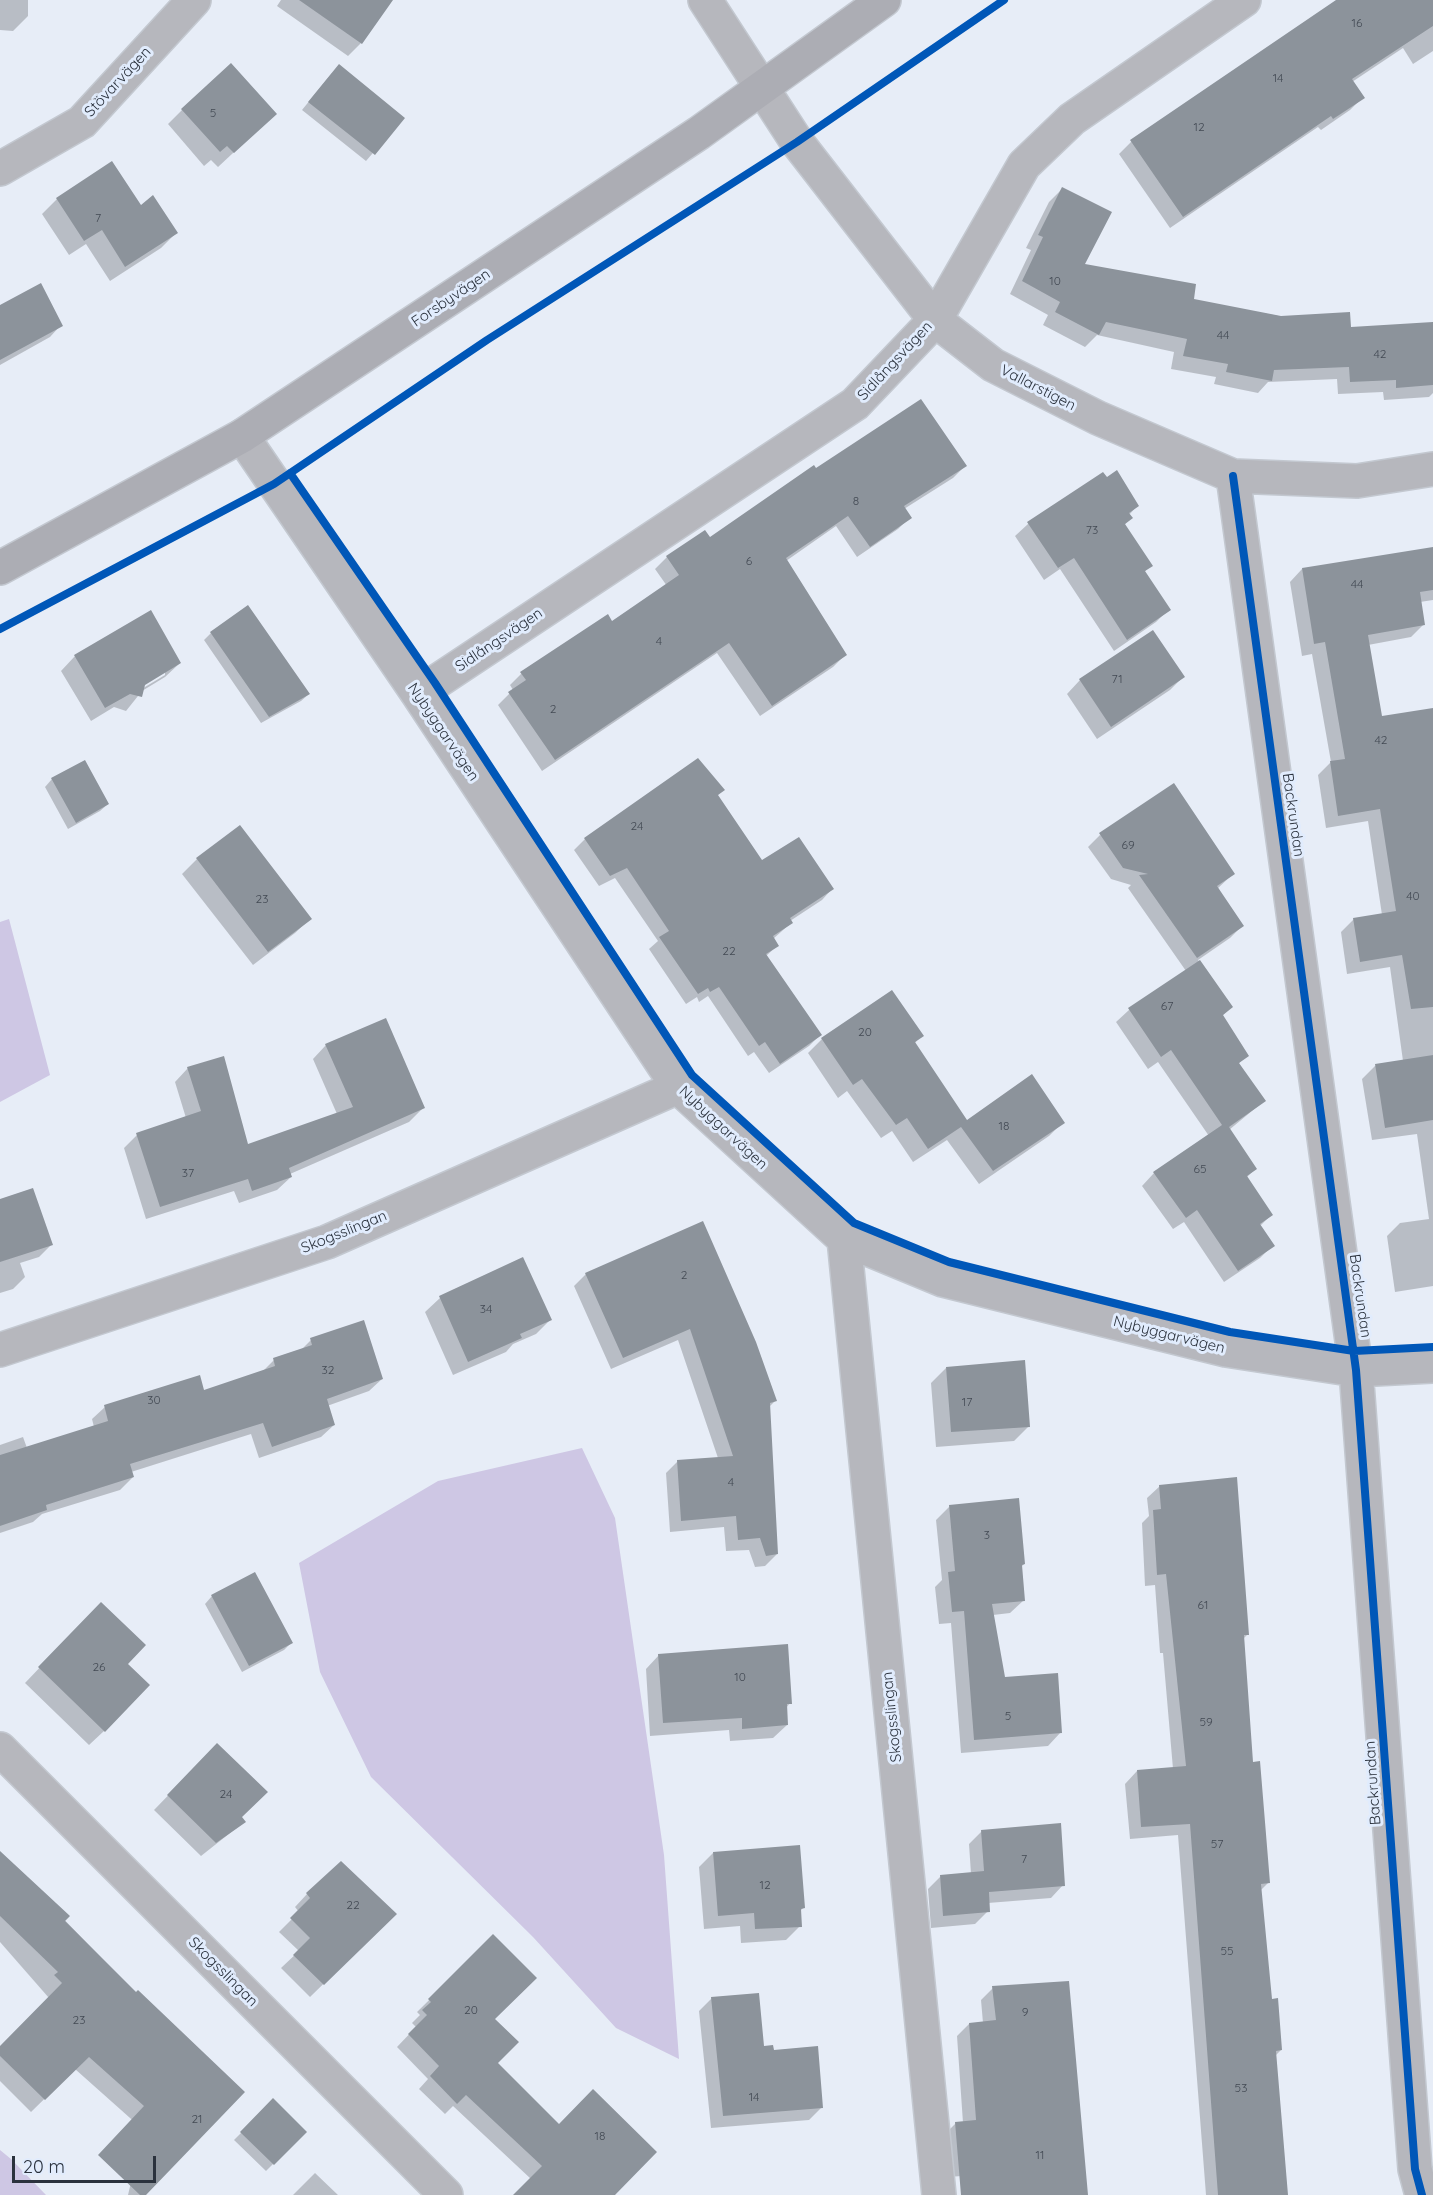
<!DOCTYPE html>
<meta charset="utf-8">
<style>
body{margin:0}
#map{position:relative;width:1433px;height:2195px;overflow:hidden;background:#e7edf7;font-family:Quicksand,sans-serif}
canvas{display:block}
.scale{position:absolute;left:12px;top:2156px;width:144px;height:27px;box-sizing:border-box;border:3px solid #2b323d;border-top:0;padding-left:8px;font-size:18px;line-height:21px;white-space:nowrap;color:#2b323d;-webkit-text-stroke:4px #e1ecfd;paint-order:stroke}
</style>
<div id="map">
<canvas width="1433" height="2195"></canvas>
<div class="scale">20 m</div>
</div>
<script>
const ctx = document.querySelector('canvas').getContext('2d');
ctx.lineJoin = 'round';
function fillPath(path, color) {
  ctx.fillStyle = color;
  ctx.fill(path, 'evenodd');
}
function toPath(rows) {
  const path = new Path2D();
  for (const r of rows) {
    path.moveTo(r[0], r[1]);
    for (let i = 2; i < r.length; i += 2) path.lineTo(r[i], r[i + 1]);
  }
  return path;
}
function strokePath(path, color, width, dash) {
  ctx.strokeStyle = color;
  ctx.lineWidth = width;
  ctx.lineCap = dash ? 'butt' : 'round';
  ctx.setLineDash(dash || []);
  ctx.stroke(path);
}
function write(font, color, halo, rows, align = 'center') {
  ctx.font = font + ' Quicksand,sans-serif';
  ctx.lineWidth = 6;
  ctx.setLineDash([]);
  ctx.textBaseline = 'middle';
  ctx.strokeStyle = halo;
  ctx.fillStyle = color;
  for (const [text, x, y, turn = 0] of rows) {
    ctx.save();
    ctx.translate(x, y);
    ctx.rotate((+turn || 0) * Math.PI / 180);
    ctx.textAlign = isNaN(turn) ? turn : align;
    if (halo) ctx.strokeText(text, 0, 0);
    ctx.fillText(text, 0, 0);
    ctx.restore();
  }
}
fillPath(toPath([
 [9,919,50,1075,0,1102,0,922],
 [582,1448,615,1518,664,1855,679,2059,616,2028,533,1937,371,1777,320,1672,299,1563,438,1481],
 [0,2150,11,2159,46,2195,0,2195]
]), '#cec7e4');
fillPath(toPath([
 [0,0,28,0,28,16,13,31,0,30],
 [281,0,391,0,361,43,348,56,277,6],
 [1339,0,1433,0,1433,51,1413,64,1403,48,1352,82,1363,97,1350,110,1321,130,1318,127,1170,228,1119,154,1131,142],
 [332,73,403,118,366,161,302,110],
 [182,110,275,114,218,167,211,160,204,166,168,124],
 [1062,189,1083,265,1192,300,1349,329,1433,324,1433,393,1429,397,1384,400,1383,392,1338,394,1337,379,1268,382,1258,393,1214,384,1216,377,1171,369,1174,352,1097,335,1085,347,1043,325,1048,315,1010,294,1031,250,1026,248,1049,202],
 [57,199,176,233,161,248,110,281,86,244,69,255,42,214],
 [0,307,61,325,50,337,0,365],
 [965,466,953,478,904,509,910,517,898,529,857,557,836,526,786,561,845,655,833,667,760,716,717,653,542,771,498,705,513,690,510,685,521,674,612,623,667,586,655,569,667,557,709,540,815,470],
 [1103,474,1137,506,1129,515,1131,518,1124,525,1151,565,1144,572,1169,609,1156,622,1114,651,1060,569,1044,580,1015,536,1028,524],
 [1433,548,1433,600,1420,602,1424,624,1411,637,1368,645,1381,718,1433,722,1433,1286,1395,1292,1387,1236,1400,1223,1429,1219,1417,1134,1372,1140,1362,1079,1375,1066,1403,1061,1390,967,1347,974,1341,932,1354,919,1382,915,1368,821,1326,828,1318,775,1331,762,1312,654,1302,656,1290,582,1302,569],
 [211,633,309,694,301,701,261,723,204,640],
 [75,656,180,663,165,677,142,691,126,711,114,707,91,721,61,671],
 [165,671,165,675,140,690,138,687],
 [1183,677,1170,690,1097,739,1067,694,1080,680],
 [52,779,108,804,100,811,68,829,45,787],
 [716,796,761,863,832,889,822,900,790,921,791,923,773,939,777,946,766,956,820,1035,809,1046,769,1073,754,1052,748,1056,708,996,699,1002,697,997,686,1004,649,949,658,941,615,878,599,886,574,850,585,839],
 [1100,835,1233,874,1217,889,1242,926,1230,938,1198,960,1231,1007,1222,1016,1247,1055,1238,1064,1264,1101,1229,1130,1255,1169,1246,1178,1271,1215,1260,1226,1273,1245,1260,1258,1224,1282,1184,1222,1173,1229,1142,1186,1154,1173,1209,1136,1158,1062,1148,1069,1116,1022,1129,1010,1186,971,1128,888,1131,885,1111,879,1088,847],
 [197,859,310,919,295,933,253,965,182,874],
 [922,1035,914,1044,967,1122,1063,1122,1049,1136,979,1184,947,1140,913,1162,892,1131,881,1138,847,1091,838,1098,808,1053,822,1039],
 [326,1045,423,1108,409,1122,290,1174,291,1177,277,1190,239,1203,234,1191,146,1219,124,1148,137,1135,186,1118,175,1082,188,1068,247,1146,337,1114,313,1059],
 [0,1201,51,1245,39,1257,20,1263,25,1277,13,1289,0,1293],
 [586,1274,754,1343,775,1401,769,1407,777,1554,765,1566,755,1567,749,1550,726,1551,724,1527,670,1532,666,1473,678,1461,718,1458,678,1340,611,1369,574,1286],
 [440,1298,550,1320,536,1334,513,1344,506,1352,453,1375,425,1312],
 [311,1340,382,1379,369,1391,327,1406,334,1425,321,1437,259,1458,251,1434,131,1472,133,1477,120,1490,42,1514,33,1522,0,1533,0,1445,23,1437,27,1448,94,1427,92,1419,105,1407,203,1392,261,1373,274,1360,300,1351],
 [946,1368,1029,1426,1014,1441,936,1447,931,1383],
 [1160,1486,1247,1635,1243,1639,1252,1763,1268,1883,1260,1891,1271,2000,1281,2050,1275,2056,1286,2195,1206,2195,1178,1835,1130,1839,1125,1784,1137,1771,1173,1769,1163,1653,1160,1653,1155,1585,1145,1586,1142,1523,1149,1516,1147,1498],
 [950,1506,1024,1564,1021,1567,1024,1600,1010,1613,993,1615,1004,1679,1061,1732,1048,1746,961,1753,951,1623,939,1624,935,1587,942,1580,936,1520],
 [212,1596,291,1643,284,1650,242,1672,205,1604],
 [86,1619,126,1664,104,1731,89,1745,25,1683],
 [659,1655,790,1703,786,1708,787,1725,773,1738,730,1741,729,1730,650,1736,646,1669],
 [217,1745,240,1817,244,1822,201,1856,154,1810],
 [982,1831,1063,1885,1051,1898,988,1903,988,1911,975,1924,931,1928,928,1889,941,1876,971,1874,969,1844],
 [0,1853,136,1994,243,2092,144,2195,128,2195,146,2119,139,2126,75,2069,31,2112,0,2081,0,2048,49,1998,0,1942],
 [713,1853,803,1908,800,1911,800,1926,786,1940,741,1943,740,1926,704,1929,699,1867],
 [307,1894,395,1914,310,1997,281,1968,299,1951,279,1932,299,1912,295,1907],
 [493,1937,496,2063,612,2195,515,2195,531,2179,453,2106,445,2114,419,2089,428,2079,397,2047,416,2027,412,2023,420,2015,417,2012],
 [993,1988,1086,2195,995,2195,993,2174,947,2177,943,2136,956,2123,963,2123,957,2036,969,2024,983,2023,981,2000],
 [712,1998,762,2048,773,2051,822,2107,809,2120,711,2128,699,2011],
 [273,2101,305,2132,266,2171,234,2140],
 [315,2173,338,2195,293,2195]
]), '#0003');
fillPath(toPath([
 [299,0,393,0,362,44],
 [1336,0,1433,0,1433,26,1352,79,1365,98,1333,119,1331,116,1183,217,1130,140],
 [231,63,277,114,234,153,227,146,220,152,181,109],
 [339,64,405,118,375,155,308,102],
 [112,161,141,205,153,195,178,233,125,267,102,230,84,241,56,198],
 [1062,187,1112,212,1085,264,1196,284,1194,299,1281,316,1350,312,1351,327,1433,322,1433,385,1396,388,1396,380,1350,382,1349,367,1274,370,1272,381,1226,372,1228,364,1183,356,1187,339,1106,322,1099,335,1055,312,1060,302,1022,281,1043,237,1038,235],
 [41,283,63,326,0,360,0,305],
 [921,399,967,466,904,506,912,518,870,547,848,516,786,558,847,655,772,706,729,643,555,760,508,692,526,680,520,672,608,614,612,621,679,575,666,556,705,530,710,537,814,465,816,468],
 [1117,470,1139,506,1129,513,1133,518,1125,524,1153,566,1145,571,1171,610,1127,640,1074,558,1058,568,1027,522,1103,472,1107,477],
 [1433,547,1433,590,1420,592,1425,625,1368,635,1382,716,1433,708,1433,1007,1411,1009,1402,955,1360,962,1353,918,1396,911,1380,809,1338,816,1330,761,1345,759,1325,642,1314,644,1302,568],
 [248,605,310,694,269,717,210,632],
 [151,610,181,663,145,685,142,697,130,694,105,708,74,655],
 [1153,630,1185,677,1111,727,1079,679],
 [698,758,725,790,718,795,762,860,799,837,834,889,790,918,793,923,773,936,779,946,766,954,822,1035,780,1064,765,1042,759,1046,719,987,710,992,708,988,698,994,659,937,669,931,627,868,610,876,584,838],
 [85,760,109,804,76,823,51,778],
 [1174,783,1235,874,1217,886,1244,926,1197,958,1139,875,1148,874,1123,868,1099,833],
 [240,825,312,919,268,952,196,858],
 [1200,960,1233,1007,1223,1015,1249,1056,1239,1063,1266,1101,1229,1127,1257,1169,1247,1176,1273,1215,1260,1224,1275,1246,1238,1271,1197,1210,1186,1218,1153,1172,1222,1125,1171,1050,1161,1057,1128,1008],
 [892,990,924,1036,915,1042,967,1120,1032,1074,1065,1123,993,1171,961,1127,928,1149,907,1118,896,1125,862,1079,853,1085,821,1038],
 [386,1018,425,1108,289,1168,292,1177,252,1191,248,1179,160,1207,136,1133,201,1111,187,1067,224,1056,248,1144,353,1107,325,1044],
 [1433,1055,1433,1120,1385,1128,1375,1064],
 [33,1188,53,1245,0,1262,0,1199],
 [703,1221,756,1342,777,1401,770,1403,778,1554,766,1556,760,1538,738,1540,736,1516,681,1521,677,1460,733,1456,690,1329,623,1358,585,1273],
 [523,1257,552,1320,520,1334,522,1338,468,1362,439,1296],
 [364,1320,383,1379,327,1399,335,1425,272,1447,263,1423,130,1464,134,1477,46,1505,47,1510,0,1526,0,1455,108,1421,104,1405,200,1375,204,1390,275,1366,273,1358,312,1345,310,1338],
 [1025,1360,1030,1427,951,1432,946,1367],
 [1237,1477,1249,1635,1244,1635,1253,1762,1260,1761,1270,1883,1261,1884,1272,1999,1278,1998,1282,2050,1276,2051,1288,2195,1218,2195,1190,1824,1141,1827,1137,1770,1186,1766,1166,1574,1157,1575,1153,1510,1161,1509,1159,1485],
 [1019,1498,1025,1564,1022,1565,1025,1601,992,1604,1005,1677,1058,1673,1062,1733,974,1740,964,1611,952,1612,948,1572,955,1571,949,1505],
 [255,1572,293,1643,249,1666,211,1595],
 [101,1602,146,1645,128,1664,150,1685,105,1732,38,1667],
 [788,1644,792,1704,787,1704,788,1725,742,1729,742,1718,663,1723,658,1654],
 [217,1743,268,1792,242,1817,246,1822,216,1843,167,1795],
 [1061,1823,1065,1886,989,1892,990,1912,943,1916,940,1875,984,1871,981,1830],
 [800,1845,805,1908,801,1909,802,1927,755,1929,754,1913,718,1916,713,1852],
 [0,1851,70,1916,65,1921,136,1992,138,1990,245,2092,146,2195,140,2195,98,2155,144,2106,89,2057,45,2100,0,2056,0,2046,62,1983,54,1975,58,1972,0,1916],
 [341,1861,397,1914,324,1985,293,1955,310,1938,290,1918,310,1898,306,1893],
 [493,1934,537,1978,495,2019,519,2042,498,2063,559,2124,593,2089,657,2152,615,2195,513,2195,542,2166,466,2095,457,2104,430,2076,439,2066,408,2034,427,2015,422,2010,431,2002,428,1999],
 [1069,1981,1088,2195,961,2195,955,2122,976,2120,969,2023,996,2020,992,1986],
 [759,1993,764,2046,773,2045,774,2050,818,2046,823,2108,723,2116,711,1997],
 [273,2098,307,2132,274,2165,240,2132]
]), '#8c939b');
const street = toPath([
 [705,0,797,142,935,320,993,365,1098,418,1233,476,1357,481,1433,469],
 [0,169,82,122,194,0],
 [242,436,418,694,678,1087,844,1239,943,1280,1226,1350,1356,1370,1433,1366],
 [1233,476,1356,1370,1415,2169,1422,2195],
 [418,694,855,404,935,320,1024,165,1072,119,1244,0],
 [844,1239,939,2195],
 [0,1350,327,1242,678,1087],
 [0,1749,446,2195]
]);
const secondary = toPath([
 [0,568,242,436,699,133,884,0]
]);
strokePath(street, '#c3c8d0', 36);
strokePath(secondary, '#c3c8d0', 36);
strokePath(street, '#b6b7bd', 33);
strokePath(secondary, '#acadb4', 33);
strokePath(toPath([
 [290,473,435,683,692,1075,854,1223,949,1262,1230,1332,1354,1351,1433,1347],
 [1233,476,1356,1370,1415,2169,1422,2195],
 [0,629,274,484,487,340,797,142,1004,0]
]), '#0057b8', 8);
write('12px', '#434a54', null, [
 ["16",1357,23],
 ["14",1278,78],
 ["5",213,113],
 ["12",1199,127],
 ["7",98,218],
 ["10",1055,281],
 ["44",1223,335],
 ["42",1380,354],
 ["8",856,501],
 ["73",1092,530],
 ["6",749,561],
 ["44",1357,584],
 ["4",659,641],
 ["71",1117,679],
 ["2",553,709],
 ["42",1381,740],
 ["24",637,826],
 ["69",1128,845],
 ["40",1413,896],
 ["23",262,899],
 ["22",729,951],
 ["67",1167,1006],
 ["20",865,1032],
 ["18",1004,1126],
 ["65",1200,1169],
 ["37",188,1173],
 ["2",684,1275],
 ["34",486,1309],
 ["32",328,1370],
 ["30",154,1400],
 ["17",967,1402],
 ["4",731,1482],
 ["3",987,1535],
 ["61",1203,1605],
 ["26",99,1667],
 ["10",740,1677],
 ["5",1008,1716],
 ["59",1206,1722],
 ["24",226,1794],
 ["57",1217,1844],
 ["7",1024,1859],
 ["12",765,1885],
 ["22",353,1905],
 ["55",1227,1951],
 ["20",471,2010],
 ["9",1025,2012],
 ["23",79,2020],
 ["53",1241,2088],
 ["14",754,2097],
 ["21",197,2119],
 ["18",600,2136],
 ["11",1040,2155]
]);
write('15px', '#2b323d', '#e1ecfd', [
 ["Stövarvägen",118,82,-47],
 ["Forsbyvägen",451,298,-34],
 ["Sidlångsvägen",895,361,-47],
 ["Vallarstigen",1038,388,27],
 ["Sidlångsvägen",499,640,-34],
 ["Nybyggarvägen",443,732,56],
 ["Backrundan",1293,815,82],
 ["Nybyggarvägen",723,1128,43],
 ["Skogsslingan",344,1232,-22],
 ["Backrundan",1360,1296,82],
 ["Nybyggarvägen",1169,1335,14],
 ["Skogsslingan",892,1717,-96],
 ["Backrundan",1373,1783,-94],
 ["Skogsslingan",223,1972,45]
]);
</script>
